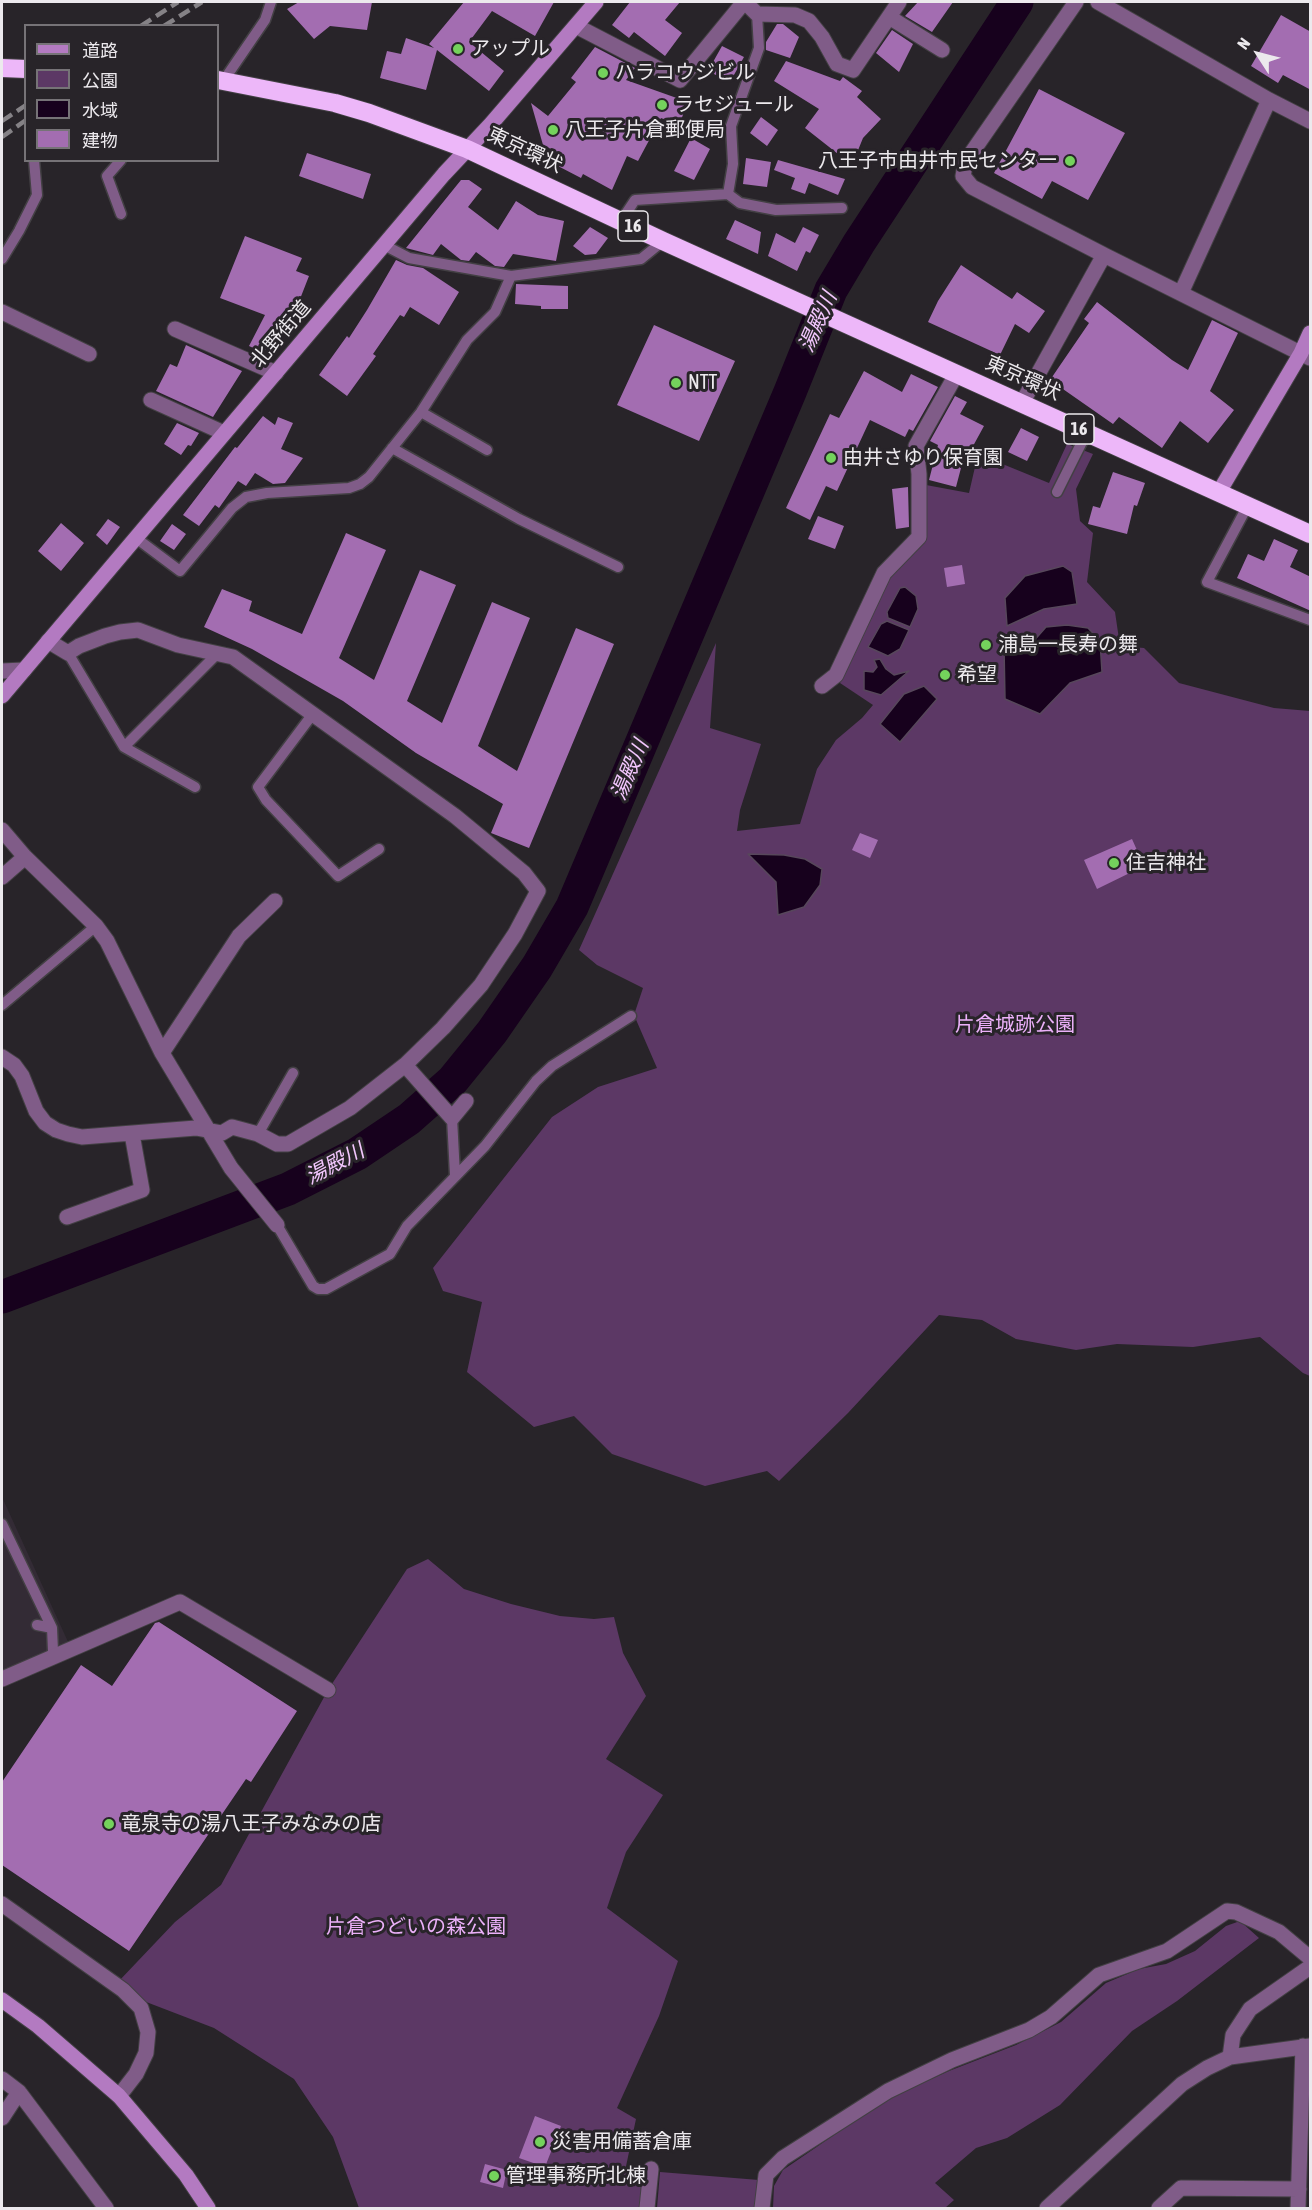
<!DOCTYPE html>
<meta charset="utf-8">
<style>
body{margin:0}
#map{position:relative;width:1312px;height:2210px;overflow:hidden;background:#282429;font-family:"Asap Condensed","Noto Sans JP",sans-serif}
canvas{display:block}
.frame{position:absolute;inset:0;border:3px solid #ece9ed;pointer-events:none}
.legend{position:absolute;left:24px;top:24px;width:195px;height:138px;box-sizing:border-box;background:#282429;border:2px solid #767377;margin:0;padding:8px 10px;list-style:none;font-size:18px;color:#ece9ed}
.legend li{display:flex;align-items:center;gap:12px;height:30px}
.legend b{width:30px;border:2px solid #767377}
.north{position:absolute;left:1228px;top:24px;width:60px;height:60px;-webkit-text-stroke:4px #282429;paint-order:stroke;rotate:306deg;font-size:16px;font-weight:700;line-height:24px;text-align:center;color:#ece9ed}
.north::after{content:'';display:block;margin:auto;width:21px;height:27px;background:#ece9ed;clip-path:polygon(50% 0,100% 100%,50% 72%,0 100%)}
</style>
<div id="map">
<canvas width="1312" height="2210"></canvas>
<div class="frame"></div>
<ul class="legend">
<li><b style="height:8px;background:#b37ac1"></b>道路</li>
<li><b style="height:16px;background:#5c3865"></b>公園</li>
<li><b style="height:16px;background:#17011d"></b>水域</li>
<li><b style="height:16px;background:#a36db1"></b>建物</li>
</ul>
<div class="north">N</div>
</div>
<script>
const ctx = document.querySelector('canvas').getContext('2d');
ctx.lineJoin = 'round';
function fillPath(path, color) {
  ctx.fillStyle = color;
  ctx.fill(path, 'evenodd');
}
function toPath(rows) {
  const path = new Path2D();
  for (const r of rows) {
    path.moveTo(r[0], r[1]);
    for (let i = 2; i < r.length; i += 2) path.lineTo(r[i], r[i + 1]);
  }
  return path;
}
function strokePath(path, color, width, dash) {
  ctx.strokeStyle = color;
  ctx.lineWidth = width;
  ctx.lineCap = dash ? 'butt' : 'round';
  ctx.setLineDash(dash || []);
  ctx.stroke(path);
}
function write(font, color, halo, rows, align = 'center') {
  ctx.font = font + ' "Asap Condensed","Noto Sans JP",sans-serif';
  ctx.lineWidth = 6;
  ctx.setLineDash([]);
  ctx.textBaseline = 'middle';
  ctx.strokeStyle = halo;
  ctx.fillStyle = color;
  for (const [text, x, y, turn = 0] of rows) {
    ctx.save();
    ctx.translate(x, y);
    ctx.rotate((+turn || 0) * Math.PI / 180);
    ctx.textAlign = isNaN(turn) ? turn : align;
    if (halo) ctx.strokeText(text, 0, 0);
    ctx.fillText(text, 0, 0);
    ctx.restore();
  }
}
fillPath(toPath([
 [2,1497,69,1644,2,1673]
]), '#332b35');
fillPath(toPath([
 [1067,444,1093,454,1076,489,1080,521,1093,533,1087,582,1115,612,1120,646,1144,648,1179,683,1274,708,1310,711,1310,1376,1303,1373,1260,1337,1193,1347,1117,1344,1076,1350,1016,1339,982,1320,939,1315,848,1413,779,1481,767,1471,705,1486,612,1454,574,1416,534,1427,467,1372,482,1302,443,1291,433,1268,552,1117,598,1087,657,1068,634,1015,643,988,597,965,579,950,716,643,710,728,761,744,740,810,737,831,800,824,817,769,836,740,862,718,873,705,840,683,890,574,921,544,926,485,969,493,978,454,1049,483],
 [428,1559,464,1589,511,1604,560,1616,594,1619,614,1617,623,1653,646,1696,606,1759,663,1795,626,1852,607,1908,678,1961,659,2016,617,2108,636,2119,625,2171,645,2174,641,2208,359,2208,333,2137,294,2079,214,2028,141,2000,118,1982,175,1922,221,1885,328,1690,407,1569],
 [1240,1921,1259,1938,1177,2001,1132,2031,1060,2105,1007,2138,976,2148,935,2183,954,2200,945,2208,773,2208,774,2186,783,2170,888,2098,949,2071,1016,2045,1061,2022,1106,1983,1139,1969,1166,1964,1195,1951,1226,1926],
 [660,2172,759,2180,756,2208,657,2208]
]), '#5c3865');
const water = toPath([
 [1063,566,1072,572,1077,604,1044,609,1007,626,1005,598,1025,576,1063,566],
 [905,587,916,596,918,609,910,627,888,618,887,612,900,588,905,587],
 [887,621,909,630,900,649,888,656,868,647,881,624,887,621],
 [1067,625,1088,628,1100,641,1102,672,1070,683,1040,714,1005,699,1004,647,1031,644,1046,627,1067,625],
 [880,659,886,669,894,675,909,671,881,695,864,690,864,671,873,672,877,667,874,660,880,659],
 [924,686,937,699,900,742,880,724,904,694,924,686],
 [748,854,784,855,805,859,822,869,820,885,804,907,778,915,776,882,748,854]
]);
fillPath(water, '#17011d');
strokePath(water, '#57475b', 1.5);
strokePath(toPath([
 [2,1297,288,1189,357,1154,409,1119,453,1080,492,1032,537,967,572,907,790,392,831,290,859,243,1017,2]
]), '#17011d', 33);
fillPath(toPath([
 [299,2,372,2,367,30,330,26,314,39,287,9],
 [464,2,554,2,535,36,492,11,469,42,504,71,489,91,437,50,426,90,380,78,387,51,401,54,406,38,434,48,429,44],
 [630,2,680,2,665,20,682,33,665,56,634,32,629,38,612,25],
 [918,2,953,2,932,32,905,16],
 [1281,15,1311,32,1311,90,1283,75,1278,83,1251,66],
 [777,24,783,24,799,37,790,58,766,50,766,42],
 [892,30,913,44,899,72,876,53],
 [722,46,744,57,730,82,708,71],
 [595,47,635,68,626,80,688,102,679,125,661,118,638,161,627,156,612,190,583,174,581,178,556,165,561,154,543,145,531,103,548,116,576,82,571,78],
 [786,61,840,81,843,77,862,91,857,97,881,119,863,138,852,165,805,128,819,109,774,81],
 [1039,89,1125,133,1088,200,1052,181,1042,199,994,173],
 [761,117,778,130,767,146,750,133],
 [691,138,710,149,694,180,674,171],
 [307,153,371,174,363,199,299,176],
 [746,158,771,162,767,187,743,184],
 [778,160,799,166,845,179,838,195,809,183,805,194,791,189,795,178,774,170],
 [461,180,469,180,482,189,468,207,498,230,516,201,538,215,564,221,556,261,513,254,504,267,495,266,476,252,469,261,461,260,441,244,433,255,406,248],
 [735,220,761,232,758,254,726,239],
 [590,227,608,238,596,254,585,255,573,246],
 [803,227,819,235,810,253,806,251,797,271,768,256,776,233,795,243],
 [245,236,302,258,296,271,309,276,291,322,286,320,282,328,277,325,264,353,249,346,265,315,220,298],
 [396,260,407,265,423,268,459,292,439,325,410,307,404,317,400,315,373,354,376,356,347,396,319,375,347,336,349,338,367,310],
 [961,265,1012,299,1017,292,1045,311,1029,333,1015,324,1000,355,928,322,938,301],
 [516,284,568,286,568,309,541,309,541,306,515,304],
 [1097,302,1172,360,1188,370,1212,320,1238,333,1210,391,1234,410,1208,443,1180,421,1162,448,1119,417,1113,424,1050,380,1089,323,1084,319],
 [654,325,735,361,699,441,617,405],
 [186,345,242,371,213,417,156,391,170,364,177,367],
 [864,371,902,392,911,374,938,387,913,431,909,429,905,437,870,420,837,491,826,486,810,520,786,508,830,414,839,418],
 [955,396,967,402,960,414,984,426,961,468,956,487,929,480,938,445,930,441],
 [263,416,275,425,278,417,293,423,281,449,303,458,285,483,273,484,255,473,246,486,238,481,219,508,215,505,199,526,183,515,235,447,237,448],
 [177,423,199,433,191,446,188,445,181,455,164,444],
 [1021,428,1039,437,1027,461,1008,452],
 [1113,472,1145,483,1137,506,1134,505,1127,534,1088,524,1093,506,1100,508],
 [908,487,909,527,896,529,892,489],
 [818,516,844,526,835,549,808,539],
 [108,519,120,527,107,545,96,535],
 [61,523,84,543,61,571,38,551],
 [172,524,186,534,174,550,160,541],
 [346,533,386,550,339,658,374,680,420,570,456,585,407,701,442,723,492,602,530,618,478,746,517,771,576,628,614,644,529,848,491,833,503,804,416,753,343,701,252,649,204,627,222,589,252,601,249,611,302,634],
 [1274,539,1298,550,1290,567,1311,577,1311,611,1237,578,1248,554,1264,561],
 [962,565,965,584,947,587,944,568],
 [860,833,878,840,870,858,852,850],
 [1132,839,1144,866,1097,889,1084,860],
 [159,1622,297,1711,251,1782,246,1779,129,1951,2,1865,2,1782,81,1665,112,1686,155,1623],
 [535,2116,561,2126,545,2167,519,2158],
 [485,2164,507,2170,503,2188,480,2182]
]), '#a36db1');
const lane = toPath([
 [224,80,265,20,271,2],
 [728,194,733,164,731,126,759,48,757,14],
 [121,214,107,176,121,160],
 [621,221,635,200,728,194,740,203,776,210,842,208],
 [384,245,409,258,511,276,641,259,663,241],
 [2,259,19,231,37,195,34,160],
 [421,412,487,450],
 [392,448,519,519,618,567],
 [1057,492,1087,432],
 [1248,505,1207,582,1310,620],
 [136,538,180,571,232,508,246,497,267,493,349,488,360,484,369,477,421,412,467,340,495,312,511,276],
 [68,653,124,747,195,787],
 [312,715,258,787,266,800,338,876,379,849],
 [124,747,217,654],
 [2,1005,96,926],
 [452,1118,455,1175],
 [258,1134,293,1073],
 [277,1225,313,1286,318,1289,326,1289,390,1254,407,1226,485,1146,536,1081,552,1066,631,1016],
 [2,1524,52,1628,53,1651,51,1658],
 [37,1625,52,1628]
]);
const street = toPath([
 [745,2,757,14,795,15,809,21,822,37,837,64,853,70,899,2],
 [1098,2,1269,100,1310,121],
 [889,17,942,50],
 [576,26,680,80,744,2],
 [1104,255,1310,358],
 [1181,293,1269,100],
 [2,312,89,354],
 [175,329,276,373],
 [151,400,224,433],
 [1022,403,1104,255,972,187,963,176,966,161,1076,2],
 [2,671,24,670],
 [822,686,836,675,884,573,919,537,919,474,916,446,957,373],
 [2,830,25,857,96,926,107,941,162,1053,231,1168,277,1225],
 [2,877,25,857],
 [162,1053,239,936,275,901],
 [2,1057,14,1065,22,1076,36,1111,45,1123,56,1130,68,1134,82,1137,196,1128,222,1133,232,1127,258,1134,277,1144,288,1144,350,1108,405,1065,443,1028,481,985,515,934,538,891,524,873,455,816,233,657,178,645,138,630,120,632,105,636,79,646,68,653,48,641],
 [405,1065,452,1118,466,1101],
 [67,1217,142,1190,132,1134],
 [2,1679,180,1602,328,1690],
 [2,1904,123,1990,141,2008,148,2032,146,2053,136,2074,119,2096],
 [1230,2057,1233,2035,1250,2009,1310,1967],
 [2,2079,19,2092,106,2208],
 [2,2118,19,2092],
 [647,2208,651,2169],
 [762,2208,766,2175,783,2158,888,2091,952,2060,1029,2030,1051,2017,1099,1975,1167,1951,1227,1911,1236,1912,1279,1932,1310,1958],
 [1047,2208,1182,2084,1207,2068,1230,2057,1310,2046],
 [1159,2208,1181,2188,1299,2189],
 [1298,2208,1303,2046]
]);
const secondary = toPath([
 [1219,492,1301,353,1310,333],
 [2,696,444,174,491,124,596,2],
 [2,2000,38,2026,119,2096,186,2175,208,2208]
]);
const highway = toPath([
 [2,68,26,69],
 [218,80,335,103,369,113,467,149,663,241,1310,534]
]);
strokePath(lane, '#434044', 13);
strokePath(street, '#434044', 17);
strokePath(secondary, '#434044', 17);
strokePath(highway, '#434044', 20);
strokePath(lane, '#805c88', 10);
strokePath(street, '#805c88', 15);
strokePath(secondary, '#b37ac1', 15);
strokePath(highway, '#edb7f9', 18);
strokePath(toPath([
 [141,26,178,2],
 [164,26,202,2],
 [2,121,26,105],
 [2,137,26,120]
]), '#858286', 4.5, [12, 6]);
for (const [x, y, r, color] of [
 [458,49,6,"#74d25c"],
 [603,73,6,"#74d25c"],
 [662,105,6,"#74d25c"],
 [553,130,6,"#74d25c"],
 [1070,161,6,"#74d25c"],
 [676,383,6,"#74d25c"],
 [831,458,6,"#74d25c"],
 [986,645,6,"#74d25c"],
 [945,675,6,"#74d25c"],
 [1114,863,6,"#74d25c"],
 [109,1824,6,"#74d25c"],
 [540,2142,6,"#74d25c"],
 [494,2176,6,"#74d25c"]
]) {
  const dot = new Path2D();
  dot.arc(x, y, r, 0, 2 * Math.PI);
  ctx.fillStyle = color;
  ctx.fill(dot);
  strokePath(dot, '#282429', 2);
}
for (const [x, y, w] of [
 [633,226,30],
 [1079,429,30]
]) {
  const box = new Path2D();
  box.roundRect(x - w / 2, y - 15, w, 30, 4.5);
  ctx.fillStyle = '#282429';
  ctx.fill(box);
  strokePath(box, '#ece9ed', 1.5);
}
write('bold 18px', '#ece9ed', null, [
 ["16",633,226],
 ["16",1079,429]
]);
write('20px', '#ece9ed', '#282429', [
 ["アップル",470,49],
 ["ハラコウジビル",615,73],
 ["ラセジュール",674,105],
 ["八王子片倉郵便局",565,130],
 ["八王子市由井市民センター",1058,161,"right"],
 ["NTT",688,383],
 ["由井さゆり保育園",843,458],
 ["浦島一長寿の舞",998,645],
 ["希望",957,675],
 ["住吉神社",1126,863],
 ["竜泉寺の湯八王子みなみの店",121,1824],
 ["災害用備蓄倉庫",552,2142],
 ["管理事務所北棟",506,2176]
], 'left');
write('20px', '#ece9ed', '#282429', [
 ["東京環状",525,150,25],
 ["北野街道",281,334,-50],
 ["東京環状",1023,378,24]
]);
write('20px', '#ebb0f9', '#282429', [
 ["片倉城跡公園",1015,1025],
 ["片倉つどいの森公園",416,1927]
]);
write('italic 21px', '#f3c7fe', '#282429', [
 ["湯殿川",818,322,-66],
 ["湯殿川",630,770,-67],
 ["湯殿川",335,1164,-28]
]);
</script>
